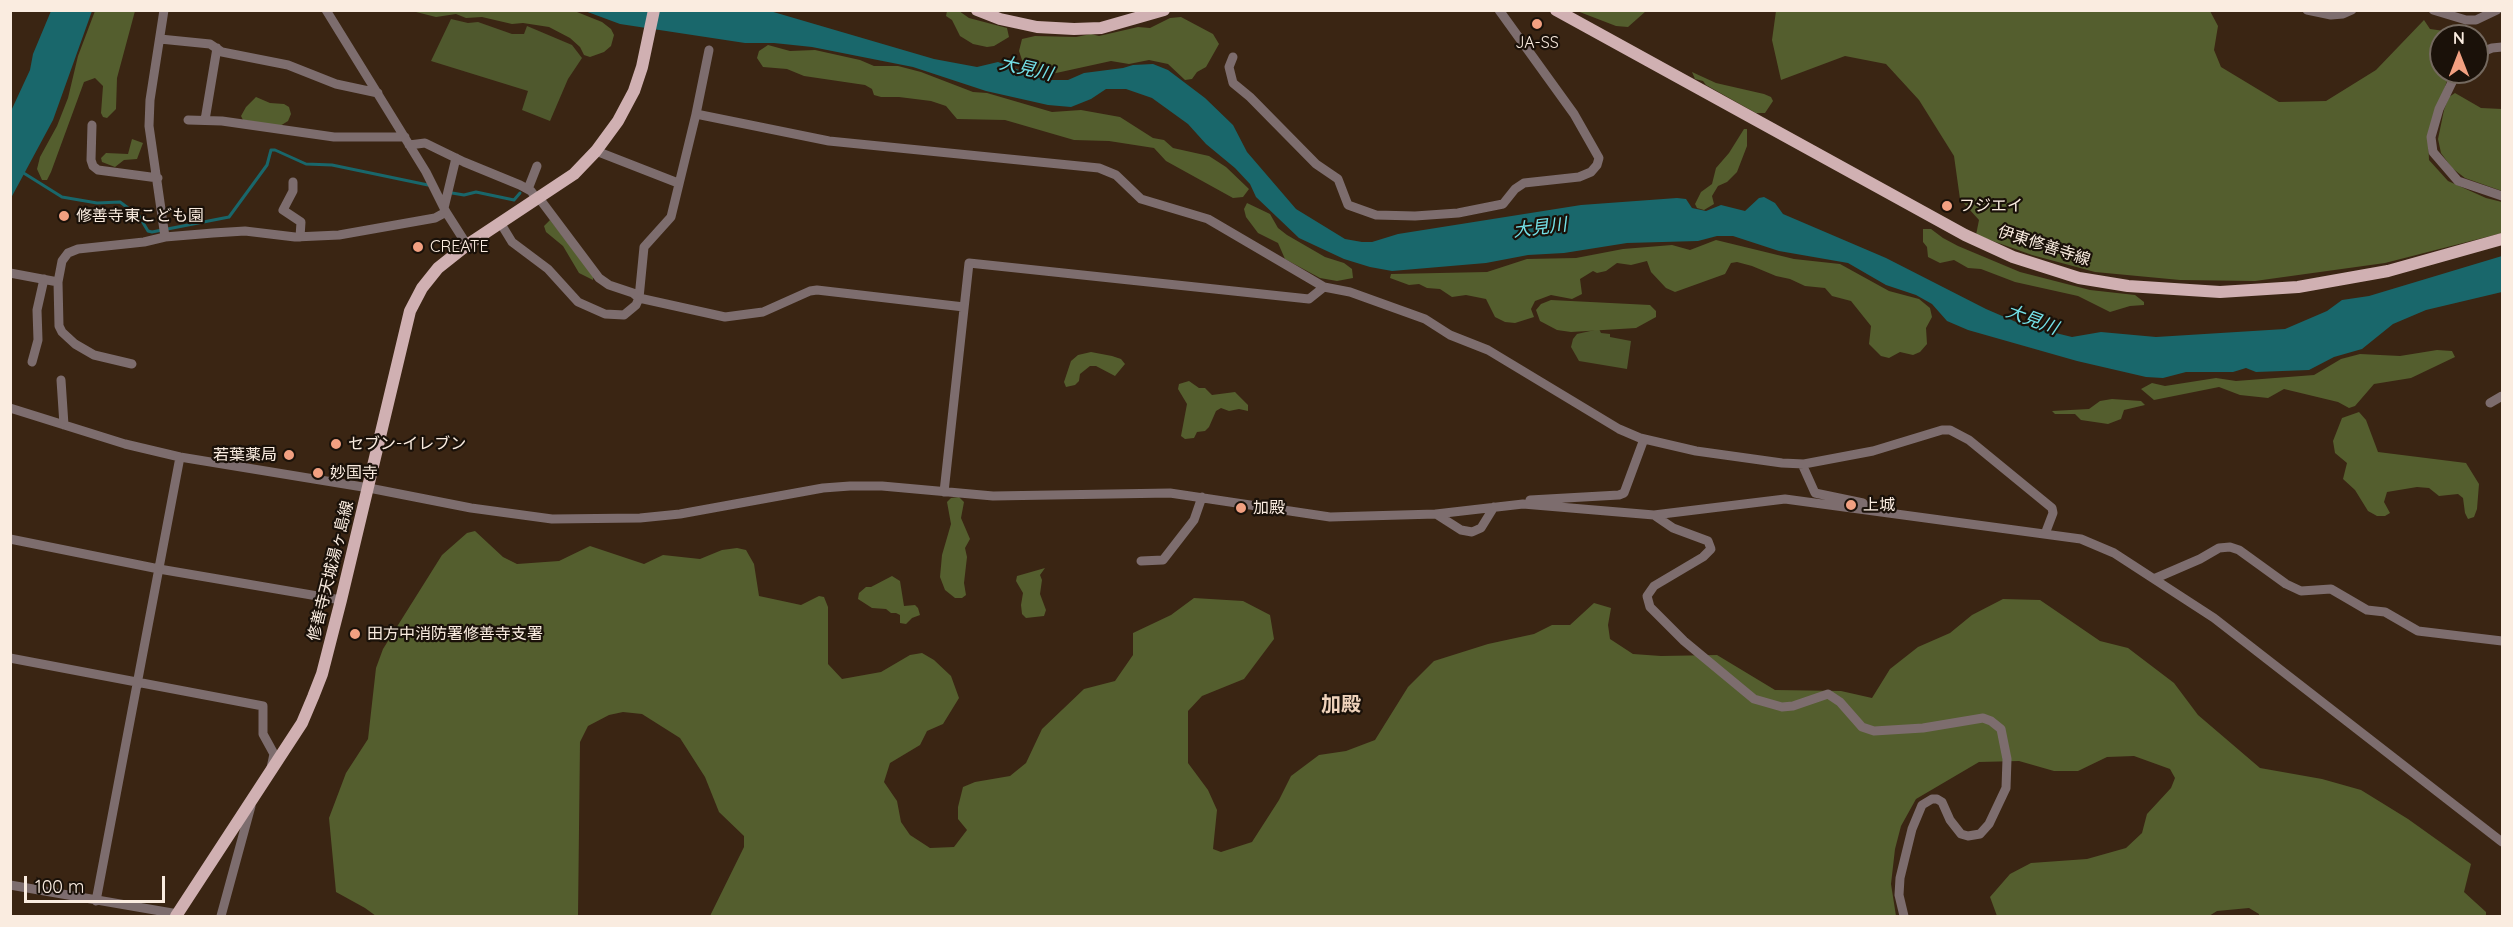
<!DOCTYPE html>
<meta charset="utf-8">
<style>
body{margin:0}
#map{position:relative;width:2513px;height:927px;overflow:hidden;background:#3a2513;font-family:Quicksand,sans-serif}
canvas{display:block}
.frame{position:absolute;inset:0;border:12px solid #faece0;pointer-events:none}
.north{position:absolute;left:2429px;top:24px;width:60px;height:60px;box-sizing:border-box;background:#1a1109;border:2px solid #74695f;border-radius:50%;rotate:0deg;font-size:16px;font-weight:700;line-height:24px;text-align:center;color:#faece0}
.north::after{content:'';display:block;margin:auto;width:21px;height:27px;background:#f2a081;clip-path:polygon(50% 0,100% 100%,50% 72%,0 100%)}
.scale{position:absolute;left:24px;top:876px;width:141px;height:27px;box-sizing:border-box;border:3px solid #faece0;border-top:0;padding-left:8px;font-size:18px;line-height:21px;white-space:nowrap;color:#faece0;-webkit-text-stroke:4px #1a1109;paint-order:stroke}
</style>
<div id="map">
<canvas width="2513" height="927"></canvas>
<div class="frame"></div>
<div class="north">N</div>
<div class="scale">100 m</div>
</div>
<script>
const ctx = document.querySelector('canvas').getContext('2d');
ctx.lineJoin = 'round';
function fillPath(path, color) {
  ctx.fillStyle = color;
  ctx.fill(path, 'evenodd');
}
function toPath(rows) {
  const path = new Path2D();
  for (const r of rows) {
    path.moveTo(r[0], r[1]);
    for (let i = 2; i < r.length; i += 2) path.lineTo(r[i], r[i + 1]);
  }
  return path;
}
function strokePath(path, color, width, dash) {
  ctx.strokeStyle = color;
  ctx.lineWidth = width;
  ctx.lineCap = dash ? 'butt' : 'round';
  ctx.setLineDash(dash || []);
  ctx.stroke(path);
}
function write(font, color, halo, rows, align = 'center') {
  ctx.font = font + ' Quicksand,"Noto Sans JP",sans-serif';
  ctx.lineWidth = 4.5;
  ctx.setLineDash([]);
  ctx.textBaseline = 'middle';
  ctx.strokeStyle = halo;
  ctx.fillStyle = color;
  for (const [text, x, y, turn = 0] of rows) {
    ctx.save();
    ctx.translate(x, y);
    ctx.rotate((+turn || 0) * Math.PI / 180);
    ctx.textAlign = isNaN(turn) ? turn : align;
    if (halo) ctx.strokeText(text, 0, 0);
    ctx.fillText(text, 0, 0);
    ctx.restore();
  }
}
fillPath(toPath([
 [451,19,468,23,478,22,512,34,524,34,527,26,572,45,582,58,568,79,550,121,522,110,528,91,431,61],
 [1599,329,1601,333,1610,334,1610,337,1631,341,1627,369,1579,361,1571,347,1573,339,1577,334]
]), '#4f582d');
fillPath(toPath([
 [95,11,135,11,117,78,116,109,107,118,103,117,101,113,103,86,95,78,84,82,51,172,47,180,42,180,37,169,40,157,57,126,68,98,78,56],
 [563,11,577,12,602,22,611,29,614,35,611,46,604,52,590,57,584,55,580,47,570,38,549,27,523,23,512,24,482,17,466,18,456,14,436,17,412,11],
 [947,11,959,11,969,18,1007,28,1009,37,994,46,987,47,973,44,960,36,952,20,946,16],
 [1577,11,1646,11,1628,27,1616,26],
 [1776,11,2210,11,2218,26,2214,50,2221,67,2279,102,2326,101,2376,70,2424,20,2430,29,2466,34,2468,36,2441,36,2441,72,2452,72,2447,81,2428,136,2429,160,2448,181,2486,198,2502,202,2502,233,2385,263,2255,281,2180,280,2095,272,2032,255,1976,235,1979,220,1960,199,1954,156,1919,100,1886,64,1845,56,1781,80,1772,40],
 [1181,17,1213,34,1219,44,1206,67,1197,72,1192,79,1185,80,1168,64,1149,60,1129,64,1111,61,1047,75,1030,70,1023,63,1019,51,1022,39,1035,36,1076,37,1091,34,1099,36,1138,27,1150,28,1170,18],
 [768,45,790,51,815,50,860,60,874,66,898,66,921,72,973,92,987,93,1052,112,1081,110,1120,117,1153,138,1164,140,1173,148,1209,156,1226,167,1249,189,1243,197,1233,198,1166,161,1154,148,1109,141,1074,140,1005,120,957,119,946,106,931,101,899,97,881,97,874,95,872,89,865,85,804,76,787,69,763,67,757,58,759,51],
 [1692,72,1716,83,1764,94,1771,97,1773,101,1765,113,1756,113,1706,85,1703,81,1695,79],
 [2455,93,2481,108,2502,109,2502,191,2465,178,2452,168,2441,153,2438,139,2444,110,2449,97],
 [256,97,270,103,284,104,289,107,291,114,288,121,280,126,243,120,241,116,246,107],
 [1744,129,1747,129,1747,146,1737,172,1727,182,1718,186,1712,196,1714,204,1704,210,1697,208,1695,204,1701,192,1712,184,1716,168,1729,153],
 [132,139,143,143,137,159,124,160,115,167,102,162,101,158,106,153,128,154],
 [1247,203,1270,214,1278,228,1287,235,1325,257,1344,263,1352,269,1353,278,1337,281,1320,278,1285,259,1278,243,1258,233,1246,217,1244,209],
 [550,220,593,275,593,280,579,273,563,246,546,232,544,226],
 [1923,229,1931,229,1943,238,1958,246,2020,272,2090,290,2135,295,2144,302,2144,305,2130,306,2110,312,2078,296,2015,282,1981,269,1968,268,1954,260,1940,263,1928,257,1927,247,1923,242],
 [1716,240,1794,259,1840,264,1889,291,1919,299,1930,308,1932,317,1926,328,1927,344,1920,352,1913,355,1900,352,1889,358,1881,356,1869,344,1871,326,1851,301,1832,296,1825,288,1805,286,1790,279,1776,276,1752,266,1737,262,1731,263,1725,274,1675,292,1666,288,1651,272,1647,261,1631,265,1617,263,1606,271,1597,273,1593,271,1580,279,1582,294,1572,299,1551,295,1535,301,1531,309,1534,317,1515,323,1505,322,1495,317,1486,299,1466,295,1452,297,1440,289,1427,288,1419,284,1409,285,1390,278,1391,274,1487,272,1527,259,1576,258,1623,249,1672,245,1690,250],
 [1551,300,1650,305,1656,311,1656,317,1636,328,1571,332,1557,330,1540,321,1536,310,1541,304],
 [2437,350,2452,351,2455,357,2411,378,2374,384,2355,406,2349,408,2338,402,2284,389,2268,398,2240,395,2219,387,2154,400,2141,389,2152,383,2165,386,2216,378,2236,381,2314,375,2341,359,2360,354,2400,356],
 [1091,352,1112,356,1121,359,1125,364,1115,376,1096,366,1090,366,1080,374,1079,381,1075,385,1066,387,1064,382,1071,361,1078,355],
 [1189,381,1199,388,1205,388,1212,395,1235,392,1248,405,1248,411,1239,409,1229,411,1221,408,1216,411,1209,427,1205,431,1197,432,1194,438,1185,439,1181,436,1187,404,1178,389,1179,384],
 [2112,399,2141,401,2145,405,2124,410,2121,419,2108,424,2081,420,2075,414,2055,414,2052,411,2089,409,2100,401],
 [2359,412,2366,420,2378,452,2466,463,2479,484,2477,509,2474,517,2468,519,2465,513,2463,498,2458,494,2439,496,2429,488,2417,487,2387,492,2384,502,2390,513,2385,516,2377,516,2368,511,2355,490,2343,479,2347,463,2335,453,2333,441,2342,418],
 [959,497,964,502,961,518,970,539,965,548,967,557,964,583,966,595,962,598,955,598,945,590,940,577,942,555,951,524,947,502,951,498],
 [475,531,503,557,517,564,559,561,590,546,644,564,663,555,700,559,722,550,737,548,746,550,754,564,759,596,801,605,819,596,824,597,828,607,828,664,842,679,881,672,910,655,922,653,934,660,951,676,959,698,943,724,927,731,920,745,890,763,884,782,897,801,901,822,910,835,930,848,954,847,967,830,958,819,958,807,963,787,975,782,1010,776,1026,763,1042,729,1084,689,1115,681,1133,655,1133,633,1171,615,1194,598,1243,601,1270,615,1274,639,1244,679,1202,696,1188,711,1188,763,1208,790,1217,810,1213,849,1221,852,1252,842,1279,800,1291,776,1319,755,1346,751,1375,740,1408,687,1434,661,1488,644,1534,634,1552,625,1570,625,1594,603,1611,608,1608,625,1610,639,1633,654,1661,656,1717,655,1775,690,1841,691,1872,698,1890,669,1918,647,1950,633,1972,615,2003,599,2040,600,2100,641,2128,648,2174,683,2198,715,2260,768,2322,779,2361,790,2408,819,2471,864,2464,892,2486,912,2486,916,2259,916,2259,914,2249,908,2217,911,2209,916,1997,916,1990,897,2010,874,2031,863,2087,859,2126,848,2142,833,2147,814,2171,788,2175,778,2170,769,2134,756,2107,757,2078,771,2054,771,2019,761,1979,762,1916,799,1901,826,1895,849,1891,884,1896,916,710,916,744,847,744,836,719,812,705,777,680,738,642,714,623,712,609,715,588,726,580,742,578,916,376,916,365,908,336,892,329,818,346,773,368,739,376,668,383,649,442,555,467,533],
 [1045,568,1040,575,1042,580,1040,594,1046,610,1044,616,1026,618,1022,614,1021,605,1023,593,1016,581,1017,576],
 [892,576,900,581,904,606,915,605,918,608,920,615,912,618,906,624,900,623,900,615,896,613,891,613,886,609,872,608,858,599,859,593,866,587,871,587]
]), '#545e2e');
fillPath(toPath([
 [51,11,92,11,53,120,11,198,11,111,30,70,33,54],
 [585,11,770,11,934,59,977,67,998,62,1045,80,1068,80,1084,73,1123,68,1133,65,1153,64,1168,70,1205,98,1233,125,1247,152,1296,209,1345,239,1362,242,1372,242,1398,234,1581,205,1677,198,1686,199,1692,208,1706,211,1721,205,1745,211,1759,198,1764,197,1775,203,1783,214,1886,258,1986,309,2023,325,2072,337,2101,332,2156,337,2285,329,2327,311,2342,300,2369,296,2502,256,2502,292,2426,310,2393,324,2362,349,2334,357,2309,370,2256,372,2246,368,2233,372,2186,372,2163,378,2146,377,2077,361,1968,330,1947,321,1932,304,1916,295,1886,285,1848,263,1779,251,1733,236,1717,236,1698,241,1627,243,1564,253,1528,255,1486,263,1392,271,1370,267,1344,259,1299,238,1256,197,1250,184,1235,168,1206,144,1188,124,1152,98,1126,89,1106,89,1091,99,1071,107,1048,105,986,91,913,67,812,47,774,43,745,43,620,24]
]), '#19676b');
strokePath(toPath([
 [22,172,62,197,97,203,120,202,139,216,148,231,152,232,229,217,267,165,271,150,275,150,306,164,332,165,428,185],
 [452,193,464,195,476,192,514,200,520,193]
]), '#19676b', 3);
strokePath(toPath([
 [164,10,150,100,149,126,165,237],
 [326,10,426,172,446,212,467,245],
 [2307,10,2331,15,2343,14,2352,10],
 [2433,10,2466,20,2476,20,2497,10],
 [160,39,210,44,222,52,288,65,336,84,378,93],
 [2477,54,2492,48,2502,47],
 [1233,57,1229,67,1233,83,1250,97,1316,164,1338,179,1348,205,1376,215,1415,216,1458,213,1503,204,1515,189,1524,183,1579,177,1591,172,1597,165,1599,158,1574,114,1499,10],
 [2457,72,2439,109,2431,137,2433,152,2458,181,2502,196],
 [696,114,709,50],
 [188,120,222,121,334,137,405,137],
 [205,120,217,48],
 [92,125,91,160,93,166,98,170,158,178],
 [409,145,425,143,464,162,520,185,531,191,537,199],
 [596,151,678,183],
 [293,182,293,191,283,210,301,222,300,237],
 [528,189,537,166],
 [539,198,599,278,609,285,633,293,639,298,725,317,763,312,810,291,817,290,964,307],
 [444,208,456,158],
 [501,224,512,242,548,269,578,302,605,314,624,315,636,305,639,298,644,247,671,217,696,114,829,141,1099,168,1116,175,1141,199,1208,219,1324,287],
 [10,273,58,282,62,261,68,253,78,249,144,242,165,237,213,233,245,231,295,237,339,235,435,218,446,212],
 [58,282,59,326,62,332,75,344,94,355,132,364],
 [32,362,38,340,37,310,44,279],
 [61,380,64,425],
 [2490,403,2502,396],
 [10,408,125,444,180,457,369,488,471,508,552,519,640,518,680,514,823,488,850,486,882,486,993,496,1170,493,1330,517,1436,514,1523,504,1654,515,1785,499,2081,539,2114,553,2214,618,2502,842],
 [1802,464,1815,493,1863,503,1867,509],
 [944,492,969,263,1309,299,1324,287,1350,292,1425,319,1450,335,1488,350,1619,429,1640,438,1696,451,1782,463,1804,464,1873,451,1942,430,1950,430,1969,440,2052,508,2053,513,2045,534],
 [1530,500,1619,495,1624,493,1644,439],
 [1436,514,1461,530,1472,532,1481,528,1494,507],
 [1654,515,1673,528,1708,541,1711,549,1703,557,1654,586,1647,596,1650,607,1684,641,1754,699,1782,707,1793,706,1828,694,1840,702,1862,727,1874,731,1923,728,1983,718,1991,721,2001,729,2007,759,2006,788,1989,824,1980,834,1968,836,1961,834,1950,820,1942,802,1937,799,1932,799,1922,805,1912,829,1900,878,1899,895,1904,916],
 [10,539,159,569,341,600],
 [1141,561,1163,560,1194,520,1202,497],
 [2156,578,2200,559,2219,548,2230,547,2239,550,2286,584,2301,591,2331,589,2367,610,2385,612,2418,631,2502,641],
 [10,658,263,706,263,734,274,754,271,768],
 [10,885,178,914],
 [96,901,180,457],
 [221,916,251,806]
]), '#7d6d6e', 9);
strokePath(toPath([
 [977,10,1000,19,1037,27,1074,29,1101,28,1164,10],
 [1556,10,1965,235,2013,257,2079,278,2128,286,2220,292,2298,287,2388,271,2502,239],
 [176,916,302,723,313,697,322,674,341,600,410,311,422,288,438,268,467,245,574,174,596,151,618,121,634,91,642,67,654,10]
]), '#d0b0b2', 12);
for (const [x, y, r, color] of [
 [1537,24,6,"#f2a081"],
 [1947,206,6,"#f2a081"],
 [64,216,6,"#f2a081"],
 [418,247,6,"#f2a081"],
 [336,444,6,"#f2a081"],
 [289,455,6,"#f2a081"],
 [318,473,6,"#f2a081"],
 [1851,505,6,"#f2a081"],
 [1241,508,6,"#f2a081"],
 [355,634,6,"#f2a081"]
]) {
  const dot = new Path2D();
  dot.arc(x, y, r, 0, 2 * Math.PI);
  ctx.fillStyle = color;
  ctx.fill(dot);
  strokePath(dot, '#1a1109', 2);
}
write('16px', '#faece0', '#1a1109', [
 ["JA-SS",1537,43,"center"],
 ["フジエイ",1959,206],
 ["修善寺東こども園",76,216],
 ["CREATE",430,247],
 ["セブン-イレブン",348,444],
 ["若葉薬局",277,455,"right"],
 ["妙国寺",330,473],
 ["上城",1863,505],
 ["加殿",1253,508],
 ["田方中消防署修善寺支署",367,634]
], 'left');
write('16px', '#faece0', '#1a1109', [
 ["伊東修善寺線",2044,246,18],
 ["修善寺天城湯ヶ島線",331,571,-76]
]);
write('italic 18px', '#74e2e9', '#1a1109', [
 ["大見川",1026,69,13],
 ["大見川",1540,228,-7],
 ["大見川",2032,320,20]
]);
write('bold 20px', '#eed2bb', '#1a1109', [
 ["加殿",1341,705]
]);
</script>
